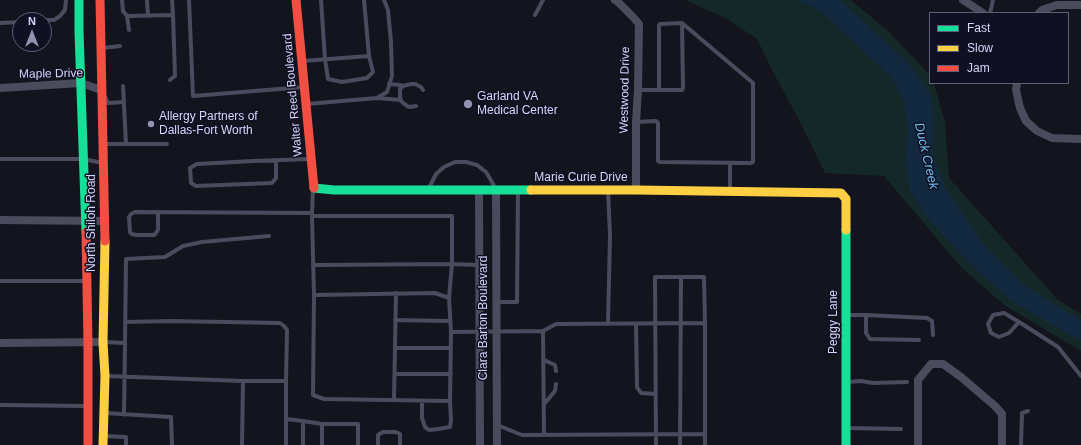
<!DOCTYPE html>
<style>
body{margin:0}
#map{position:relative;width:1081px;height:445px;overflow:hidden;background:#14141e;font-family:Helvetica,sans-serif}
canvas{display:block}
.legend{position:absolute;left:929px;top:12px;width:140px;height:72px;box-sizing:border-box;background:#111022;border:1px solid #605f79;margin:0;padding:5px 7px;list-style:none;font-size:12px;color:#d6d6fb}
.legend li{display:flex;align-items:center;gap:8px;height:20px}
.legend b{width:20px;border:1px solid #605f79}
.north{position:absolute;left:12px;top:12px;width:40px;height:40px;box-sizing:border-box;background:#111022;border:1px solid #605f79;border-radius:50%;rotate:0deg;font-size:11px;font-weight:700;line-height:16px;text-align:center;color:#d6d6fb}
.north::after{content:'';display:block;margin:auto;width:14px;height:18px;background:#9292ae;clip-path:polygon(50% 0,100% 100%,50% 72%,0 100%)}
</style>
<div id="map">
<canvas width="1081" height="445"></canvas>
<ul class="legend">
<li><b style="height:5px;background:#16e098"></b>Fast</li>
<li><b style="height:5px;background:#ffcf43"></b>Slow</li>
<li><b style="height:5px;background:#f24e42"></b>Jam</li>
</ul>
<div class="north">N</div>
</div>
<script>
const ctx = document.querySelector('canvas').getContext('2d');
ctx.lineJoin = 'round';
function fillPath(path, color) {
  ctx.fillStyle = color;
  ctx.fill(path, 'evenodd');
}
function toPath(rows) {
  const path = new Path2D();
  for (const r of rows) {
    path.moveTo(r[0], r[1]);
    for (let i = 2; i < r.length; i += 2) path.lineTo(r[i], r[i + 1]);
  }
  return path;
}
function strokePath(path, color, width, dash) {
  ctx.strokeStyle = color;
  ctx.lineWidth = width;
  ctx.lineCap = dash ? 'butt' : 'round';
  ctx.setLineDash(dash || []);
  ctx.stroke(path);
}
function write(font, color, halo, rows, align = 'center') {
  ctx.font = font + ' Helvetica,sans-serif';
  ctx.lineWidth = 3;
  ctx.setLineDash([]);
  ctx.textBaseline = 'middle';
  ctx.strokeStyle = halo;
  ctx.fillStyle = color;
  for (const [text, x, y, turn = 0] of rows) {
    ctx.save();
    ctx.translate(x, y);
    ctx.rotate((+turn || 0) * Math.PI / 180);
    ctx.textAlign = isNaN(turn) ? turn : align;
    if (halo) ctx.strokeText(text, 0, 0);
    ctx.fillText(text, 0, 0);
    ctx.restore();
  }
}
fillPath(toPath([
 [685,0,851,0,888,31,930,75,930,83,934,83,945,122,949,178,1057,299,1081,314,1081,351,1004,305,960,266,884,176,825,173,799,120,771,68,757,39,727,19]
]), '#142827');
fillPath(toPath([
 [796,0,840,0,908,62,930,93,934,120,933,152,945,187,986,247,1024,285,1081,320,1081,341,1013,302,971,265,926,216,910,191,905,162,908,134,904,101,889,75,818,9]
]), '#132940');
strokePath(toPath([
 [122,0,123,11,127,16,173,15,172,0],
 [147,0,148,16],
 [189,0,193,96,304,87],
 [321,0,325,59,328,79,342,82,367,78,373,72,369,56],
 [990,13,993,0],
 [535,15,543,0],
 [127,16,129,30],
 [44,20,54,20,60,16,65,10,66,0],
 [0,23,20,22],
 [103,48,120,46],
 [302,61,369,56,364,0],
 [170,80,175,76,173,15],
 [389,84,400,85,403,86,411,84,415,84,421,87,423,90],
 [123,86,126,144],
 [403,86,400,89,400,97,401,101,407,106,410,107,416,106],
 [638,90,682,90,683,88,682,23,660,24,659,25,659,90],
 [105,97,108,103,124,102],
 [377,98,401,100],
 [307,104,377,98,387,92,392,76,391,42,388,10,384,0],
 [636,122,656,121,658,123,658,161,660,162,751,163,753,162,753,83,682,23],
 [104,144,167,144],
 [0,159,83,159,103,163],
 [276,161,276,178,272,183,196,186,191,183,190,168,197,164,253,161,310,159],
 [429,188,436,174,444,167,455,162,466,162,477,165,486,172,492,182,495,188],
 [608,190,610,236,608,324],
 [730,190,730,163],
 [158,213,158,230,156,233,154,235,136,235,132,234,130,232,129,217,131,214,135,212,312,213],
 [312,214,313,189],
 [313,265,452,264,449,298],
 [0,281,87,281],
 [314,295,312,216,452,216,452,264,479,265],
 [497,302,517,302,518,191],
 [846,315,866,315,866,333,870,339,919,340],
 [866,315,927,318,932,321,933,335],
 [395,320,450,321],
 [125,322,171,321,280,323,284,326,287,330,286,381],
 [1019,322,1009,333,999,337,991,333,988,324,993,315,1004,313,1019,322,1058,347,1081,376],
 [636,324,637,387,641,393,656,394],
 [543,331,544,435],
 [451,332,450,401,324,399,313,395,314,295,435,293,449,298,451,332,543,331,556,324,705,323,705,445],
 [104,342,125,343,124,415],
 [125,343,126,259,165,257,183,246,202,242,269,236],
 [395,348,451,348],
 [544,360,555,365,556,371],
 [395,374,451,374],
 [106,376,243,381,286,381,286,419,303,421,322,424,358,424,358,445],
 [848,382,861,381,873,383,907,382],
 [394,400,396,293],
 [422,401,422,418,425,427,429,430,438,429,450,427,451,420,450,401],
 [545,403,555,391,556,384],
 [0,405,87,406],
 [105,413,171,417,172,445],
 [286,419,286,445],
 [303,421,303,445],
 [322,424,322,445],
 [497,425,522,435,705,434],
 [847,428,901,429],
 [103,436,126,437,126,445],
 [242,445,243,381],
 [378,445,378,435,383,432,396,432,400,434,400,445],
 [656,445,655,277,704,277,705,323],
 [680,445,681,277],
 [1021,445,1022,413,1028,411]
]), '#4a4b5d', 4);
strokePath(toPath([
 [615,0,618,2,633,17,639,24,638,90,636,122,636,190],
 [963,0,983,13],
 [1039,13,1042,10,1057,5,1081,5],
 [1017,83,1016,90,1020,108,1026,121,1037,131,1052,138,1081,139],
 [0,88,81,83,101,90],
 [479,190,480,445],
 [496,190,497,445],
 [0,220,105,221],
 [0,343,103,342],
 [918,445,918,380,931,364,943,364,961,377,995,406,1002,414,1002,445]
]), '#4a4b5d', 8);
strokePath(toPath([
 [79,0,79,32,86,232],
 [314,188,334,190,531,190],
 [846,230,846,445]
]), '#16e098', 9);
strokePath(toPath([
 [531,190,636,190,841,193,846,199,846,230],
 [103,445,105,376,103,342,105,241]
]), '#ffcf43', 9);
strokePath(toPath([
 [100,0,105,241],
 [296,0,314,188],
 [86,232,88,342,88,445]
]), '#f24e42', 9);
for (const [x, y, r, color] of [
 [468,104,5,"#9292ae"],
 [151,124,4,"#9292ae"]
]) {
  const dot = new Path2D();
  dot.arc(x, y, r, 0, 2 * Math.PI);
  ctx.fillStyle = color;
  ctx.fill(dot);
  strokePath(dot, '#111022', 1.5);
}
write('12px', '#d6d6fb', '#111022', [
 ["Maple Drive",51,74,-1],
 ["Westwood Drive",625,90,-89],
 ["Walter Reed Boulevard",293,95,-95],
 ["Marie Curie Drive",581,178],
 ["North Shiloh Road",92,223,-90],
 ["Clara Barton Boulevard",484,318,-90],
 ["Peggy Lane",834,322,-90]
]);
write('12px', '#d6d6fb', '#111022', [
 ["Garland VA",477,97],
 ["Medical Center",477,111],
 ["Allergy Partners of",159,117],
 ["Dallas-Fort Worth",159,131]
], 'left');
write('italic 13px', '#6fc2f0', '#111022', [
 ["Duck Creek",926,156,77]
]);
</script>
